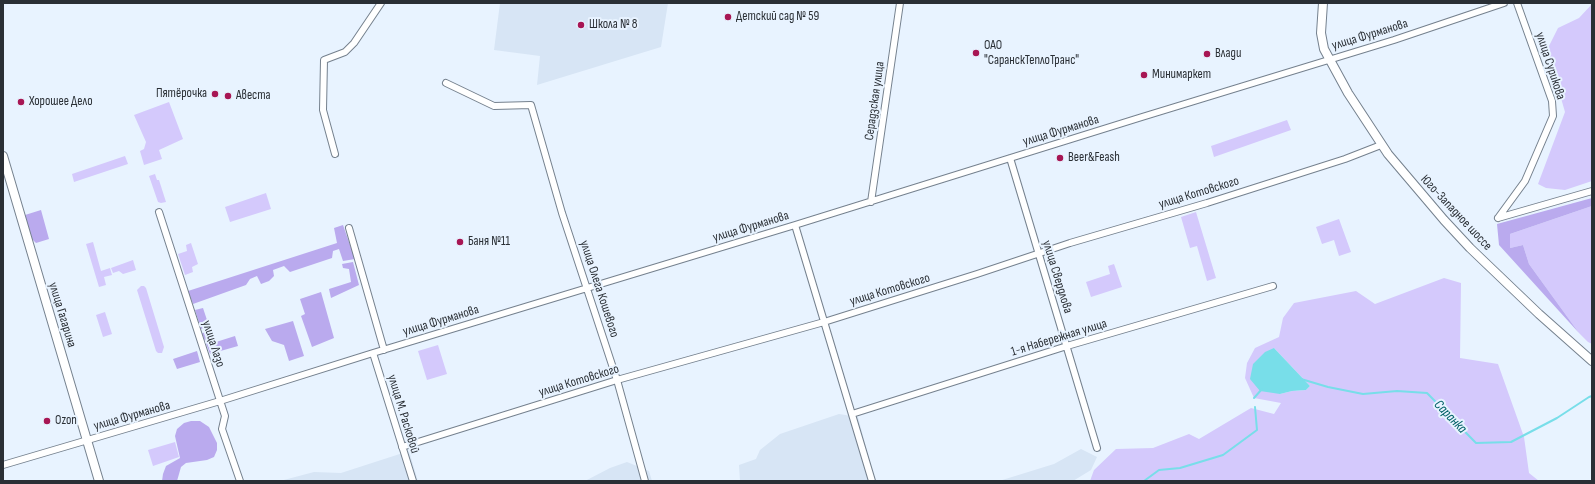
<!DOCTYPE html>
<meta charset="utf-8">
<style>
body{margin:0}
#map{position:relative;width:1595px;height:484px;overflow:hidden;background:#e8f3ff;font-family:"Sofia Sans Condensed",sans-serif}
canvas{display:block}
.frame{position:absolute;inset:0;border:4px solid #2a2f35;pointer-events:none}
</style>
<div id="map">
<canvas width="1595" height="484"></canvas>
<div class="frame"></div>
</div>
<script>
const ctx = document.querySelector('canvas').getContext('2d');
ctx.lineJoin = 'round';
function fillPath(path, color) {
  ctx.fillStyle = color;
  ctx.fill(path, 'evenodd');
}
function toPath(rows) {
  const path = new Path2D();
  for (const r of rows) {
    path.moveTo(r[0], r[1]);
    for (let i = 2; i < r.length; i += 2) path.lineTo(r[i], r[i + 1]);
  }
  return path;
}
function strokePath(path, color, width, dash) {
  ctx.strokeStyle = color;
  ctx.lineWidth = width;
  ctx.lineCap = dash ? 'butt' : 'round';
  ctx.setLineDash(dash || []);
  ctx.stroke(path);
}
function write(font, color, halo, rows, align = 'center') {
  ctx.font = font + ' "Sofia Sans Condensed",sans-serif';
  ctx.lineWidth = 4;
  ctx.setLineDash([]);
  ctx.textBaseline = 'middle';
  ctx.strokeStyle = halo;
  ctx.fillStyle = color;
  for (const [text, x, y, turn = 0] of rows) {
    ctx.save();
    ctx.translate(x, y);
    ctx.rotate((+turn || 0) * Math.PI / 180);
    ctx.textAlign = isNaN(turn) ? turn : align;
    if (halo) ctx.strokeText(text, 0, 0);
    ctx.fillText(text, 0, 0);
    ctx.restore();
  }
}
fillPath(toPath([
 [500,3,668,3,661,47,537,85,540,56,494,50],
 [839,414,858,417,875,481,740,481,739,465,756,459,760,450,780,434],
 [1081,449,1097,457,1091,470,1073,481,999,481,1054,464],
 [409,451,418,481,280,481,314,472,341,473],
 [627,462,649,471,652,481,585,481,610,468]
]), '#d7e5f5');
fillPath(toPath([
 [1592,4,1592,181,1565,190,1546,188,1538,184,1565,112,1547,50,1558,28,1579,18],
 [169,102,183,139,159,150,162,159,144,165,140,151,144,149,146,142,134,115],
 [1287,120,1291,130,1214,157,1211,146],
 [125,156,128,164,74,182,72,174],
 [155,174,157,180,159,180,166,202,161,203,158,202,149,176],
 [266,193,271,209,230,222,225,207],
 [1592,206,1592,344,1588,342,1579,333,1529,264,1523,245,1510,248,1510,234],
 [1196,212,1216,278,1207,281,1197,246,1190,248,1181,217],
 [1339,219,1351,252,1339,256,1334,240,1322,244,1316,227],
 [93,242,101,271,110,268,112,275,104,277,106,285,99,287,86,244],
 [191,243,198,264,192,267,193,272,185,275,178,254,187,251,186,245],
 [133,260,136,270,123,274,119,271,113,273,111,268],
 [1114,264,1122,287,1091,297,1086,282,1110,274,1108,266],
 [1444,278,1461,283,1460,358,1498,364,1524,437,1529,473,1539,481,1090,481,1094,470,1116,449,1153,448,1189,434,1199,439,1251,408,1274,414,1281,403,1254,398,1245,378,1247,363,1255,348,1279,337,1283,318,1294,303,1356,291,1375,304],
 [1274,348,1310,386,1306,390,1292,391,1280,394],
 [141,286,144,286,146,288,164,347,162,353,158,353,156,351,137,290],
 [105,312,112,334,103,337,96,315],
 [438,345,447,374,427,380,418,351],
 [175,442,179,457,153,466,148,450]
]), '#d4c9fc');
fillPath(toPath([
 [1592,198,1592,206,1510,234,1510,248,1523,245,1529,264,1579,333,1499,245,1497,224],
 [41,210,49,239,36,243,32,239,25,215],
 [343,225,355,259,343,261,339,249,333,251,332,258,290,272,284,266,273,270,274,276,269,281,261,284,257,276,250,279,246,285,193,304,188,291,337,243,334,228],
 [353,262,359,285,331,298,329,289,351,282,349,269,343,268,342,264],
 [321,292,334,338,312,347,301,316,305,314,300,299],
 [203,308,209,326,201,329,195,310],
 [293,321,304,356,289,361,284,345,272,341,265,329],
 [210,332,216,342,235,336,238,346,210,354,202,333],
 [197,351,200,362,177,369,173,359],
 [191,421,200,421,209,427,217,443,217,450,214,457,207,460,186,463,181,467,177,481,162,481,163,474,166,466,180,458,175,436,177,429,184,423]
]), '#baaaee');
fillPath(toPath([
 [1274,348,1310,386,1306,390,1292,391,1280,394,1260,391,1250,379,1253,364,1265,352]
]), '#78dee9');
strokePath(toPath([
 [1301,379,1328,387,1363,394,1397,391,1427,393,1476,443,1511,442,1557,418,1589,397,1592,396],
 [1254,398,1262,389],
 [1144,481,1159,470,1180,468,1223,455,1257,430,1255,407]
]), '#78dee9', 2);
const minor = toPath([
 [446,83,494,106,531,105,562,213,617,380,645,481],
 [335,154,323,110,324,60,345,52,354,43,381,3],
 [1010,158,1097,448],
 [871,202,900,3],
 [159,212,225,416,222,429,240,481],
 [1498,218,1525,181,1553,116,1552,101,1517,3],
 [1498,218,1592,191],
 [795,225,872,481],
 [349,228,384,350],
 [373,353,413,481],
 [852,414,1067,346,1273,286],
 [402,447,617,380,824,322,977,274,1070,243,1207,203,1345,159,1381,145],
 [3,465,220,401,373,353,795,225,1142,117,1394,40,1504,3]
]);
const secondary = toPath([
 [1323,3,1321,33,1324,49,1348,93,1388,154,1444,220,1470,248,1539,314,1592,361],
 [3,156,99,481]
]);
strokePath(minor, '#75818e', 8);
strokePath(secondary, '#75818e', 10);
strokePath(minor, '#fff', 6);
strokePath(secondary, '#fff', 8);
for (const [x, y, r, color] of [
 [728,17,4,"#a71654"],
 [581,25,4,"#a71654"],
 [976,53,4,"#a71654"],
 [1207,54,4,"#a71654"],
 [1144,75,4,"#a71654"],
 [215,94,4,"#a71654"],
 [228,96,4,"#a71654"],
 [21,102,4,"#a71654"],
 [1060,158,4,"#a71654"],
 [460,242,4,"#a71654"],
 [47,421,4,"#a71654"]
]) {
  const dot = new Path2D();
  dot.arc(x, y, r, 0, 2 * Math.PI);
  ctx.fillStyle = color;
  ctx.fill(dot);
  strokePath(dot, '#e8f3ff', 1.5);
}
write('13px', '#2a2f35', '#e8f3ff', [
 ["Детский сад № 59",736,17],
 ["Школа № 8",589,25],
 ["ОАО",984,46],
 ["\"СаранскТеплоТранс\"",984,61],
 ["Влади",1215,54],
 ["Минимаркет",1152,75],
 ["Пятёрочка",207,94,"right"],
 ["Авеста",236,96],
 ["Хорошее Дело",29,102],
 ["Beer&Feash",1068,158],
 ["Баня №11",468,242],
 ["Ozon",55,421]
], 'left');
write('13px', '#2a2f35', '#e8f3ff', [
 ["улица Фурманова",1370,35,-17],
 ["улица Сурикова",1550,66,72],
 ["Серадзская улица",875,101,-82],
 ["улица Фурманова",1061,131,-17],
 ["улица Котовского",1199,193,-17],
 ["Юго-Западное шоссе",1456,213,47],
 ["улица Фурманова",751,227,-17],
 ["улица Свердлова",1057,277,73],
 ["улица Олега Кошевого",599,289,72],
 ["улица Котовского",890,290,-17],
 ["улица Гагарина",62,315,73],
 ["улица Фурманова",441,321,-17],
 ["1-я Набережная улица",1059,338,-17],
 ["улица Лазо",213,344,72],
 ["улица Котовского",579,381,-17],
 ["улица М. Расковой",403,414,73],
 ["улица Фурманова",132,416,-16]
]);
write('italic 14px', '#006067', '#e8f3ff', [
 ["Саранка",1450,417,46]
]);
</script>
